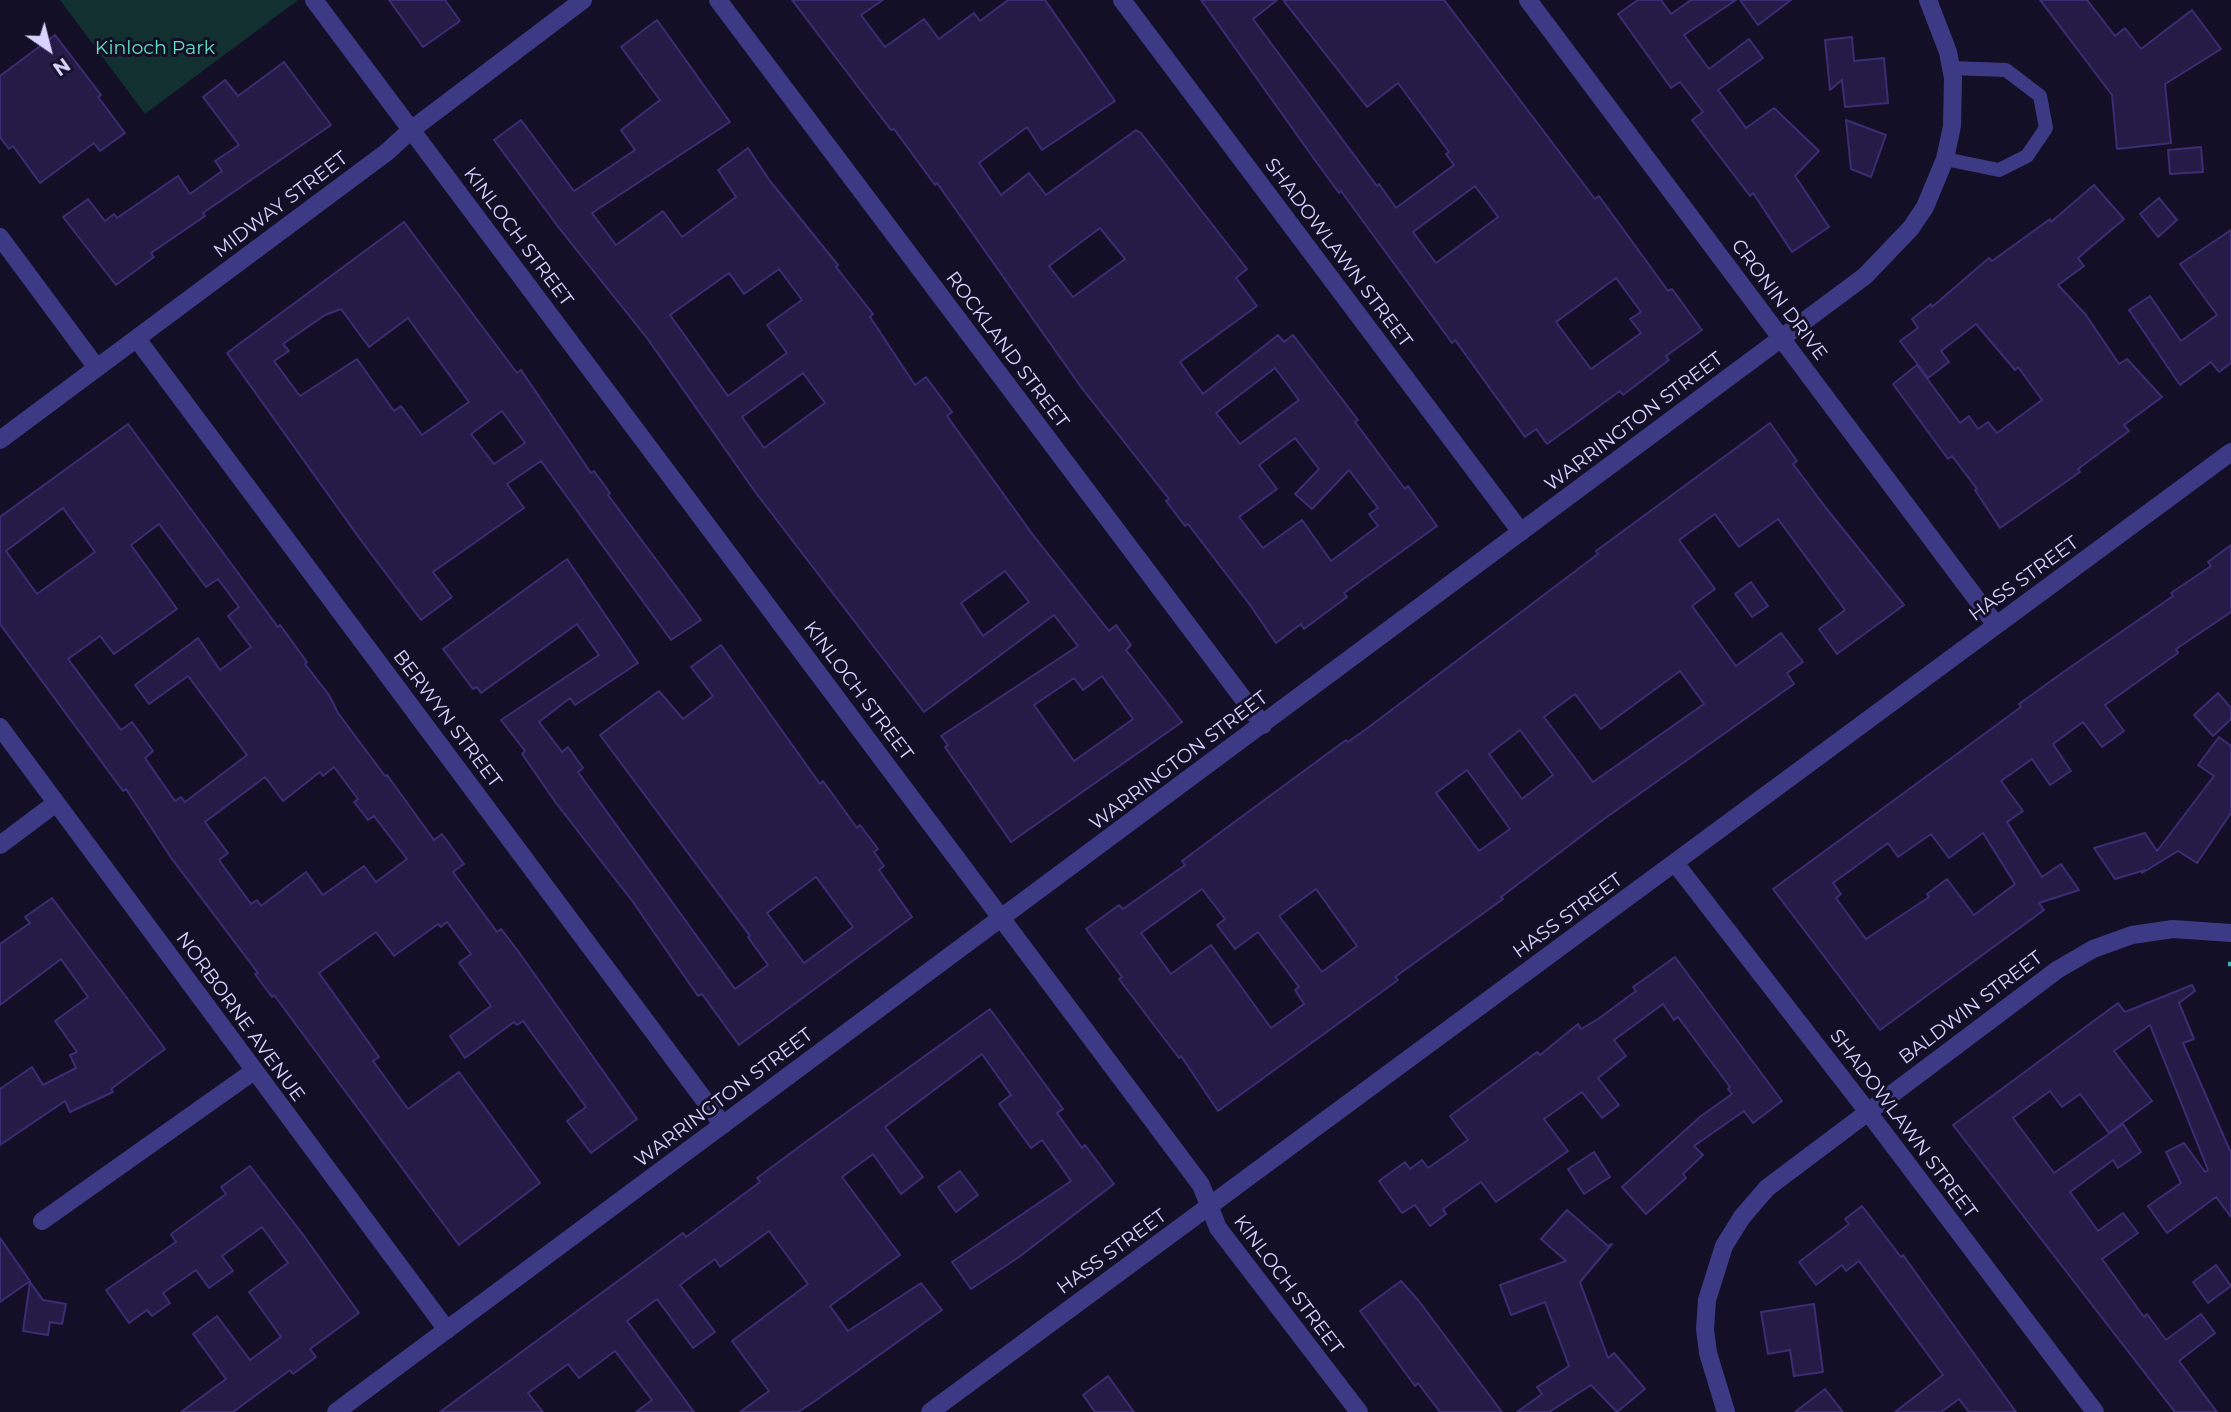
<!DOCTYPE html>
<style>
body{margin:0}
#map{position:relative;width:2231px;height:1412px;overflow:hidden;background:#130f26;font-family:Montserrat,sans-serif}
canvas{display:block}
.north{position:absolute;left:14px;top:14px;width:70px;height:70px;-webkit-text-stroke:5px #130f26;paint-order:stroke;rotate:145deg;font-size:19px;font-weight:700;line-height:28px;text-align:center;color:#d9d4ff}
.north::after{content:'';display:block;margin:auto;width:24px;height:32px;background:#d9d4ff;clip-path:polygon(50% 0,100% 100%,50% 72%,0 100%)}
</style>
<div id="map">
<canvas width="2231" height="1412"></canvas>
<div class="north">N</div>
</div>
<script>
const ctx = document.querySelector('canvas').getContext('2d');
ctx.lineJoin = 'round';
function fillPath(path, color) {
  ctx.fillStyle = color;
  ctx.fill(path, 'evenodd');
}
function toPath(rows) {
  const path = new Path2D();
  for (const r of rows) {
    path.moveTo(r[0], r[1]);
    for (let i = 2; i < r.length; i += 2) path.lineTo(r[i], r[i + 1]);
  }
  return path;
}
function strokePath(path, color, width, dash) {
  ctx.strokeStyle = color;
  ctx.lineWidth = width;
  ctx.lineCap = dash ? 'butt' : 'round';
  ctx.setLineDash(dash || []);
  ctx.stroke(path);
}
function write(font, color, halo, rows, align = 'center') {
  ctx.font = font + ' Montserrat,sans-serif';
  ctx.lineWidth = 6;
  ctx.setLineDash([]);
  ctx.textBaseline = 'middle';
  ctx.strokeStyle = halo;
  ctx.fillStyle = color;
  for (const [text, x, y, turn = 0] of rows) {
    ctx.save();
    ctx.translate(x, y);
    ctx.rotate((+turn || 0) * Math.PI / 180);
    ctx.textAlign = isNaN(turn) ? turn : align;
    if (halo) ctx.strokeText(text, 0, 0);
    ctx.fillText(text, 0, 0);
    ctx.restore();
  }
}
fillPath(toPath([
 [60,0,298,0,145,114]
]), '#12302f');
const building = toPath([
 [389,0,445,0,460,21,423,47,389,0],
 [792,0,883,0,861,15,885,47,924,19,939,39,974,13,980,21,1008,0,1045,0,1115,101,1042,150,1027,127,979,163,1001,195,1029,173,1046,195,1136,130,1141,133,1247,269,1236,278,1257,306,1180,362,1203,394,1278,335,1284,342,1293,335,1358,420,1355,422,1405,489,1408,486,1437,526,1344,593,1347,597,1304,629,1301,624,1276,643,1250,605,1188,524,1185,526,1166,501,1169,499,1081,387,937,183,935,185,894,129,891,130,792,0],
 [1100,228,1125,259,1073,297,1049,266,1100,228],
 [1275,368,1299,400,1240,444,1216,413,1275,368],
 [1295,438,1319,469,1295,494,1312,509,1349,470,1378,508,1369,514,1378,526,1331,561,1302,520,1263,548,1239,517,1277,489,1259,465,1295,438],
 [1201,0,1277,0,1253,19,1377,186,1379,184,1396,208,1454,165,1446,154,1449,152,1398,83,1367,107,1283,0,1444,0,1595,199,1599,196,1668,291,1672,289,1702,330,1666,356,1669,360,1623,395,1620,391,1547,444,1536,429,1525,437,1455,340,1452,343,1341,191,1339,193,1312,156,1201,0],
 [1475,186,1498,217,1436,263,1413,232,1475,186],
 [1616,278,1641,312,1630,319,1641,333,1591,369,1556,322,1616,278],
 [1638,0,1661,0,1671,14,1691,0,1736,0,1684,35,1709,69,1749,39,1763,58,1718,90,1746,128,1774,108,1819,151,1795,176,1829,227,1792,252,1753,193,1750,196,1692,120,1703,112,1680,82,1671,88,1618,14,1638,0],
 [1740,0,1791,0,1758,25,1740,0],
 [2040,0,2087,0,2115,36,2125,28,2141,49,2192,10,2221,49,2165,84,2171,143,2117,149,2112,95,2040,0],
 [657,20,730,122,592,213,616,245,663,211,682,237,736,197,718,170,748,148,770,181,838,265,836,267,873,314,870,317,915,385,926,377,952,412,947,416,1033,535,1109,631,1116,625,1131,645,1126,650,1182,722,1011,842,945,747,948,745,941,736,1078,646,1054,615,924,712,756,493,647,338,559,228,494,140,521,120,574,191,635,150,621,130,660,100,621,47,657,20],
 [779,269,802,300,767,325,787,353,728,396,670,315,729,273,744,294,779,269],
 [803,373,825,403,764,448,742,417,803,373],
 [1005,571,1029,602,983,636,961,603,1005,571],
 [1102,676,1133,719,1074,761,1034,705,1074,678,1083,690,1102,676],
 [55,35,101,95,98,97,125,133,100,151,94,143,40,183,13,146,9,149,0,137,0,76,55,35],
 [1852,37,1854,61,1884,58,1888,103,1845,107,1842,80,1830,90,1825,40,1852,37],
 [284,62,331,125,203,213,205,216,151,253,154,257,116,285,63,217,88,199,105,221,114,214,117,218,178,176,190,194,222,171,215,161,239,145,203,97,225,80,238,96,284,62],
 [1846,120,1886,135,1871,177,1851,169,1846,120],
 [2201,147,2203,172,2170,174,2168,150,2201,147],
 [2094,185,2124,219,2078,258,2084,266,2058,285,2086,315,2119,364,2127,359,2162,397,2124,425,2129,431,2078,469,2080,472,2000,528,1975,490,1977,489,1952,456,1948,459,1893,384,1917,365,1960,423,1969,416,1978,429,1988,422,1997,433,2042,400,2018,367,2015,370,1976,324,1941,351,1949,362,1928,378,1900,341,1918,328,1912,319,1931,304,1932,307,1989,258,1992,261,2050,219,2051,222,2094,185],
 [2159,198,2177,220,2158,237,2140,214,2159,198],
 [404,222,517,373,521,370,591,473,594,471,610,493,608,495,701,620,671,640,541,461,507,484,524,508,433,572,452,597,421,620,360,539,227,353,404,222],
 [341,309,369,347,408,318,469,402,422,435,401,406,394,411,357,359,300,396,274,361,289,351,283,344,325,315,341,309],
 [502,411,525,443,494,464,471,434,502,411],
 [2231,230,2231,363,2219,372,2211,362,2180,385,2129,310,2150,296,2181,341,2217,315,2180,264,2231,230],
 [1770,423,1797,461,1793,464,1826,508,1904,605,1837,654,1819,629,1845,610,1778,519,1739,547,1715,514,1679,540,1715,589,1692,606,1736,666,1781,633,1803,662,1787,673,1794,684,1604,819,1501,897,1503,899,1395,977,1398,980,1218,1111,1181,1056,1179,1058,1119,979,1122,977,1086,929,1119,905,1123,909,1185,865,1182,861,1229,826,1346,740,1348,742,1369,727,1598,554,1596,551,1770,423],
 [1680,671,1704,704,1593,782,1544,717,1575,694,1601,729,1680,671],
 [1520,730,1553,775,1522,799,1489,754,1520,730],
 [1467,770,1510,829,1479,851,1436,793,1467,770],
 [1202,889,1225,919,1217,925,1235,949,1258,932,1299,987,1295,990,1304,1004,1271,1028,1211,945,1171,974,1141,933,1202,889],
 [1316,889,1357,946,1322,972,1279,916,1316,889],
 [128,424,278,627,280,625,307,662,305,664,329,695,338,713,385,776,387,775,434,840,442,834,464,864,453,872,497,932,501,929,518,951,637,1119,591,1153,567,1121,586,1107,523,1021,517,1025,514,1022,465,1058,450,1036,491,1006,459,963,471,954,447,922,441,927,438,924,394,956,376,932,319,973,379,1057,373,1061,408,1109,459,1072,540,1183,459,1245,274,995,272,997,255,974,258,973,172,859,126,789,123,791,0,624,0,517,128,424],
 [63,508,95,552,37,594,6,551,63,508],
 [159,524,206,587,218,579,239,607,228,616,251,647,220,670,198,638,135,685,149,704,188,676,247,755,185,802,181,797,175,801,145,758,153,751,132,722,121,730,68,659,100,636,114,654,177,609,131,545,159,524],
 [334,767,358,799,354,802,368,820,374,816,407,859,376,882,364,866,323,895,306,872,261,906,257,900,251,904,219,860,228,853,205,822,265,777,283,801,320,772,323,776,334,767],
 [2231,545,2231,612,2176,649,2178,653,2105,705,2124,731,2102,747,2083,722,2053,744,2071,771,2050,785,2032,759,2001,781,2023,811,2007,822,2042,877,2061,864,2079,890,2039,903,2044,910,1880,1030,1773,889,2021,707,2019,704,2062,673,2173,596,2171,593,2211,566,2208,562,2231,545],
 [1983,833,2015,884,1974,915,1947,879,1927,894,1929,897,1866,939,1836,898,1841,894,1833,883,1888,843,1898,857,1931,834,1949,858,1983,833],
 [567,559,638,663,575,705,570,698,539,722,562,752,568,747,583,768,578,772,735,989,768,965,748,937,750,936,600,735,659,691,683,719,713,696,691,667,721,645,820,784,823,781,857,828,860,825,878,849,874,852,884,866,879,870,912,917,739,1045,702,994,698,996,633,902,556,803,522,754,525,751,501,720,599,655,577,624,481,693,477,687,473,689,443,649,567,559],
 [816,877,853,927,804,963,767,913,816,877],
 [1751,582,1768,606,1752,617,1735,594,1751,582],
 [2218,693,2231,708,2231,719,2213,736,2194,715,2218,693],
 [2219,737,2231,746,2231,813,2197,863,2178,851,2142,873,2145,870,2115,879,2094,848,2145,833,2157,851,2214,776,2198,765,2219,737],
 [52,898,165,1049,111,1089,113,1092,70,1112,65,1101,0,1145,0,1089,32,1067,43,1085,76,1068,70,1055,77,1052,55,1021,88,997,61,959,0,1005,0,944,30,923,25,917,52,898],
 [1675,957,1782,1101,1753,1123,1744,1111,1694,1146,1703,1155,1683,1174,1686,1178,1646,1214,1622,1187,1701,1116,1732,1094,1728,1089,1730,1087,1678,1017,1674,1020,1663,1004,1614,1040,1626,1056,1598,1078,1619,1105,1602,1118,1582,1092,1544,1119,1568,1151,1496,1202,1481,1182,1443,1209,1446,1214,1430,1226,1415,1205,1402,1213,1379,1181,1405,1162,1410,1169,1422,1160,1428,1168,1468,1140,1450,1116,1537,1052,1540,1055,1578,1024,1581,1029,1598,1019,1636,991,1633,987,1675,957],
 [2192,985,2195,991,2179,1003,2194,1039,2183,1043,2231,1153,2231,1217,2216,1197,2167,1233,2148,1206,2181,1183,2166,1152,2184,1143,2205,1172,2208,1170,2150,1025,2114,1051,2152,1101,2109,1133,2080,1094,2062,1107,2050,1091,2013,1118,2054,1173,2123,1124,2141,1152,2118,1168,2113,1160,2070,1192,2098,1231,2123,1213,2138,1233,2102,1259,2144,1317,2147,1314,2166,1340,2201,1314,2215,1333,2179,1361,2217,1412,2175,1412,1953,1125,2118,1003,2125,1012,2192,985],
 [990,1009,1063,1109,1057,1113,1082,1148,1085,1145,1114,1184,1019,1257,971,1289,952,1262,1071,1181,1042,1140,1031,1148,999,1104,1011,1095,982,1054,885,1127,923,1177,901,1194,873,1154,842,1177,900,1255,830,1306,848,1331,921,1283,942,1310,815,1401,798,1412,740,1412,769,1391,732,1341,808,1284,769,1231,720,1267,715,1259,680,1285,715,1332,693,1348,657,1299,627,1321,694,1412,636,1412,652,1400,615,1351,579,1378,568,1364,528,1393,543,1412,440,1412,683,1233,686,1237,760,1182,757,1178,807,1141,990,1009],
 [1594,1152,1610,1177,1584,1194,1568,1169,1594,1152],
 [250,1166,304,1236,359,1313,310,1349,316,1357,293,1374,290,1370,233,1412,181,1412,226,1379,193,1334,217,1316,250,1360,281,1337,249,1292,288,1263,262,1227,222,1256,233,1271,209,1288,196,1270,163,1293,170,1303,152,1316,147,1310,129,1323,106,1290,176,1242,171,1234,226,1194,221,1187,250,1166],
 [960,1171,978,1195,956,1212,938,1187,960,1171],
 [1862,1206,1901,1257,1903,1255,2016,1412,1969,1412,1959,1399,1941,1412,1895,1412,1943,1375,1859,1261,1846,1271,1842,1265,1816,1285,1799,1262,1849,1224,1845,1219,1862,1206],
 [1567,1210,1608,1246,1612,1244,1580,1282,1608,1358,1614,1353,1645,1389,1617,1412,1591,1385,1549,1412,1517,1412,1542,1394,1537,1387,1569,1366,1545,1302,1511,1315,1500,1285,1566,1261,1541,1239,1567,1210],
 [0,1238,30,1281,0,1302,0,1238],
 [2216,1265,2231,1286,2208,1303,2193,1282,2216,1265],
 [1401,1281,1418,1300,1502,1412,1440,1412,1418,1383,1415,1386,1360,1311,1401,1281],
 [30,1282,43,1300,66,1304,62,1324,50,1322,48,1335,23,1331,30,1282],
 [1814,1304,1823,1372,1794,1376,1790,1350,1768,1354,1761,1312,1814,1304],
 [1108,1376,1134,1412,1095,1412,1083,1395,1108,1376],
 [1825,1389,1843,1412,1795,1412,1825,1389]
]);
fillPath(building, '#241b47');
strokePath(building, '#3b2d73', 2);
strokePath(toPath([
 [2228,964,2231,964]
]), '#2fb8b0', 4.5, [3.5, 5]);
strokePath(toPath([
 [1945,159,1999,170,2027,156,2046,128,2040,96,2006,70,1951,68]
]), '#3d3a85', 14);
strokePath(toPath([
 [314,0,1201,1185,1218,1228,1359,1412],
 [718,0,1263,725],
 [1122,0,1521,532],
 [1528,0,1996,625],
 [0,237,97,368],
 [137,339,723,1125],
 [0,440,387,152,411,130,583,0],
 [0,727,447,1330],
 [0,845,56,803],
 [1675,863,1868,1112,2095,1412],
 [42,1221,254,1071],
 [336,1412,1865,276,1911,228,1925,207,1945,159,1952,126,1953,78,1948,52,1928,0],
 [930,1412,2231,452],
 [1726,1412,1708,1353,1705,1329,1707,1300,1724,1246,1742,1217,1767,1188,2057,970,2093,949,2132,935,2173,929,2231,933]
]), '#3d3a85', 18);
write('19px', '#5fe0c0', '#130f26', [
 ["Kinloch Park",155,48]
]);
write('19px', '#d9d4ff', '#130f26', [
 ["MIDWAY STREET",281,205,-37],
 ["KINLOCH STREET",518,237,53],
 ["SHADOWLAWN STREET",1338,253,53],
 ["CRONIN DRIVE",1779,300,53],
 ["ROCKLAND STREET",1007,350,53],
 ["WARRINGTON STREET",1634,422,-37],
 ["HASS STREET",2024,579,-36],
 ["KINLOCH STREET",858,691,53],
 ["BERWYN STREET",447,719,53],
 ["WARRINGTON STREET",1179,761,-37],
 ["HASS STREET",1568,916,-36],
 ["BALDWIN STREET",1971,1008,-37],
 ["NORBORNE AVENUE",240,1017,54],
 ["WARRINGTON STREET",724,1098,-37],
 ["SHADOWLAWN STREET",1903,1124,53],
 ["HASS STREET",1112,1252,-36],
 ["KINLOCH STREET",1288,1285,53]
]);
</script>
